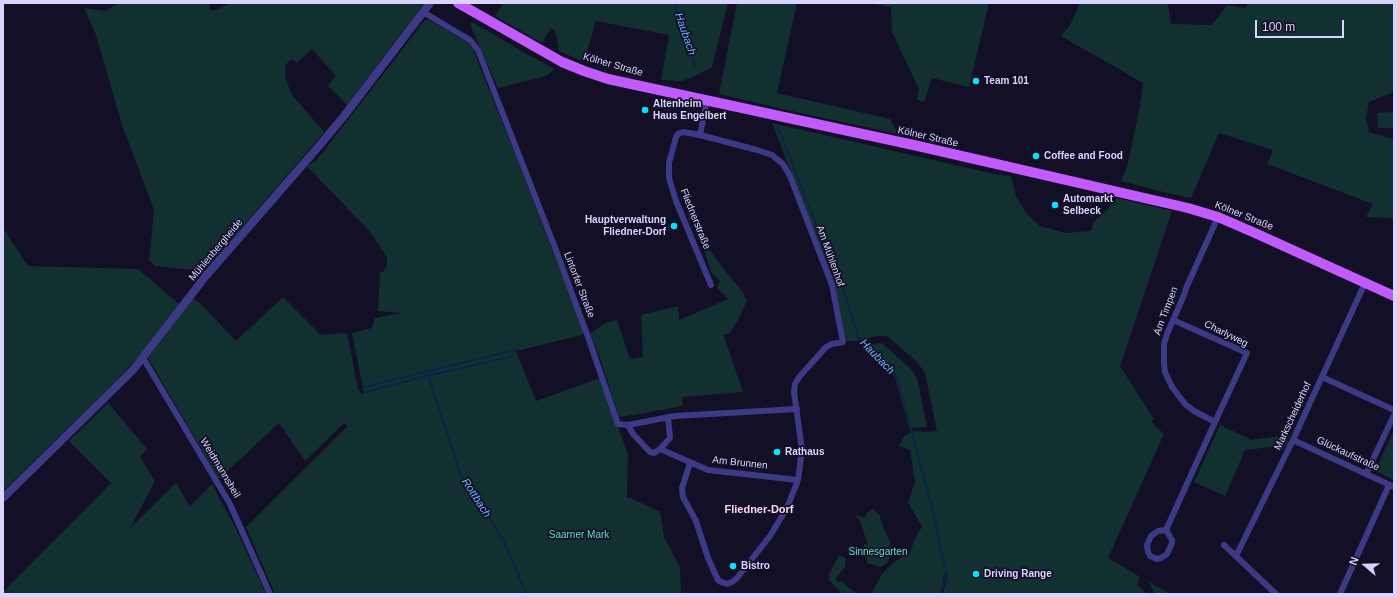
<!DOCTYPE html>
<meta charset="utf-8">
<style>
body{margin:0}
#map{position:relative;width:1397px;height:597px;overflow:hidden;background:#130f26;font-family:Arial,sans-serif}
canvas{display:block}
.frame{position:absolute;inset:0;border:4px solid #d9d4ff;pointer-events:none}
.north{position:absolute;left:1345px;top:545px;width:40px;height:40px;-webkit-text-stroke:3px #130f26;paint-order:stroke;rotate:290deg;font-size:11px;font-weight:700;line-height:16px;text-align:center;color:#d9d4ff}
.north::after{content:'';display:block;margin:auto;width:14px;height:18px;background:#d9d4ff;clip-path:polygon(50% 0,100% 100%,50% 72%,0 100%)}
.scale{position:absolute;left:1255px;top:20px;width:89px;height:18px;box-sizing:border-box;border:2px solid #d9d4ff;border-top:0;padding-left:5px;font-size:12px;line-height:14px;white-space:nowrap;color:#d9d4ff;-webkit-text-stroke:3px #130f26;paint-order:stroke}
</style>
<div id="map">
<canvas width="1397" height="597"></canvas>
<div class="frame"></div>
<div class="north">N</div>
<div class="scale">100 m</div>
</div>
<script>
const ctx = document.querySelector('canvas').getContext('2d');
ctx.lineJoin = 'round';
function fillPath(path, color) {
  ctx.fillStyle = color;
  ctx.fill(path, 'evenodd');
}
function toPath(rows) {
  const path = new Path2D();
  for (const r of rows) {
    path.moveTo(r[0], r[1]);
    for (let i = 2; i < r.length; i += 2) path.lineTo(r[i], r[i + 1]);
  }
  return path;
}
function strokePath(path, color, width, dash) {
  ctx.strokeStyle = color;
  ctx.lineWidth = width;
  ctx.lineCap = dash ? 'butt' : 'round';
  ctx.setLineDash(dash || []);
  ctx.stroke(path);
}
function write(font, color, halo, rows, align = 'center') {
  ctx.font = font + ' Arial,sans-serif';
  ctx.lineWidth = 3.5;
  ctx.setLineDash([]);
  ctx.textBaseline = 'middle';
  ctx.strokeStyle = halo;
  ctx.fillStyle = color;
  for (const [text, x, y, turn = 0] of rows) {
    ctx.save();
    ctx.translate(x, y);
    ctx.rotate((+turn || 0) * Math.PI / 180);
    ctx.textAlign = isNaN(turn) ? turn : align;
    if (halo) ctx.strokeText(text, 0, 0);
    ctx.fillText(text, 0, 0);
    ctx.restore();
  }
}
fillPath(toPath([
 [119,3,210,3,209,10,216,10,230,3,424,3,347,105,328,86,336,76,312,49,297,63,292,59,285,65,285,77,292,95,324,132,208,267,202,271,155,266,149,260,154,210,122,125,96,35,84,8,105,11],
 [503,3,728,3,712,67,697,75,682,81,661,80,669,35,596,21,584,62,559,51,555,30,551,28,542,43,495,16],
 [737,3,797,3,777,93,890,119,898,134,787,110,719,94],
 [874,3,989,3,969,87,932,78,925,100,923,102,917,99,919,89,892,32,891,7,874,4],
 [1080,3,1168,3,1171,24,1212,25,1227,5,1246,8,1248,3,1394,3,1394,92,1369,102,1366,119,1369,130,1368,132,1394,139,1394,218,1366,217,1373,204,1267,164,1273,150,1219,133,1191,198,1159,191,1121,181,1127,167,1139,111,1143,83,1061,36,1070,25],
 [425,20,429,20,467,42,472,47,519,164,583,330,582,335,516,351,536,401,600,378,628,454,627,498,631,498,660,512,664,537,680,567,681,594,275,594,246,527,348,426,344,423,305,461,279,423,219,479,148,358,193,298,200,303,236,341,283,297,321,335,347,333,358,389,362,394,364,393,352,333,372,328,375,318,402,313,378,311,380,272,383,272,387,265,387,257,370,232,307,166,316,161],
 [472,22,532,57,555,69,546,76,498,88,475,36,470,24],
 [1394,112,1394,128,1378,128,1377,113],
 [772,123,994,174,1011,176,1016,196,1026,213,1040,226,1066,233,1091,231,1094,222,1104,213,1117,198,1172,211,1120,366,1154,419,1151,422,1164,434,1108,558,1140,577,1137,584,1147,594,943,594,948,572,944,575,940,594,871,594,882,574,893,563,910,552,917,534,922,527,908,502,915,482,910,450,899,446,904,436,914,431,928,432,937,431,925,373,917,362,887,336,877,336,857,341,846,341,833,279],
 [3,228,28,266,138,269,179,304,139,356,114,383,3,491],
 [700,237,726,272,743,292,747,301,739,318,729,334,723,334,743,392,683,397,682,406,640,414,619,417,599,355,590,334,605,323,617,320,630,359,643,357,641,315,678,306,679,320,728,299,717,288,720,281,711,272],
 [882,343,911,369,917,378,927,427,909,428,895,377,862,346],
 [108,403,147,449,140,457,155,481,130,528,176,483,190,506,212,484,236,529,266,594,3,594,3,592,111,483,69,441],
 [1220,425,1250,439,1250,440,1290,435,1283,450,1280,446,1245,450,1225,496,1194,482],
 [1394,430,1394,480,1375,471],
 [872,509,879,514,884,529,890,541,890,558,887,563,881,567,867,563,867,558,862,555,864,544,868,545,859,519,856,517,857,515,864,518,867,513],
 [839,555,846,558,845,567,835,579,839,583,841,581,857,594,842,594,829,580,829,574],
 [1149,582,1171,594,1155,594]
]), '#12302f');
strokePath(toPath([
 [674,3,695,66],
 [778,127,824,244,843,288,859,339,897,377,932,508,946,573,941,594],
 [428,375,461,476,504,541,526,594],
 [364,387,519,349],
 [366,392,410,380,513,356]
]), '#0c2248', 2);
strokePath(toPath([
 [423,12,470,40,478,50,554,245,588,337,618,424,628,425,675,416,797,409],
 [700,135,683,132,678,134,676,137,669,163,669,178,676,201,711,285],
 [1173,320,1247,353,1215,422],
 [143,358,230,504,270,594],
 [1322,377,1394,410],
 [628,425,633,434,650,452,654,453,660,449,708,470,798,480],
 [1293,440,1394,487],
 [660,449,670,438,668,417],
 [690,463,682,488,683,497,696,521,708,558,718,580,721,582,727,584,732,582,737,578,770,536,787,508,798,480,802,450,794,392,795,384,800,376,826,347,832,344,843,342,832,285,790,176,783,164,772,155,757,150,700,135,707,100],
 [1366,474,1394,415],
 [1166,530,1172,540,1172,543,1167,554,1161,558,1157,559,1150,556,1148,552,1147,545,1151,536,1158,531,1166,530,1215,422,1194,411,1185,404,1172,387,1165,372,1164,363,1164,344,1167,334,1184,295,1187,286,1218,217],
 [1224,545,1276,594],
 [1236,556,1293,440,1365,283],
 [1340,594,1389,485]
]), '#3d3a85', 6);
strokePath(toPath([
 [3,498,133,370,205,277,319,146,344,116,430,3]
]), '#3d3a85', 8);
strokePath(toPath([
 [458,3,562,62,584,71,608,79,918,146,1188,208,1218,217,1255,233,1394,296]
]), '#c25bff', 10);
for (const [x, y, r, color] of [
 [976,81,4,"#00e5ff"],
 [645,110,4,"#00e5ff"],
 [1036,156,4,"#00e5ff"],
 [1055,205,4,"#00e5ff"],
 [674,226,4,"#00e5ff"],
 [777,452,4,"#00e5ff"],
 [733,566,4,"#00e5ff"],
 [976,574,4,"#00e5ff"]
]) {
  const dot = new Path2D();
  dot.arc(x, y, r, 0, 2 * Math.PI);
  ctx.fillStyle = color;
  ctx.fill(dot);
  strokePath(dot, '#130f26', 1.5);
}
write('10px', '#d9d4ff', '#130f26', [
 ["Kölner Straße",613,65,16],
 ["Kölner Straße",928,137,13],
 ["Kölner Straße",1244,216,22],
 ["Fliednerstraße",695,219,68],
 ["Mühlenbergheide",216,250,-50],
 ["Am Mühlenhof",830,256,70],
 ["Lintorfer Straße",579,285,69],
 ["Am Timpen",1166,311,-69],
 ["Charlyweg",1226,334,26],
 ["Markscheiderhof",1293,416,-65],
 ["Glückaufstraße",1348,454,25],
 ["Am Brunnen",740,463,6],
 ["Weidmannsheil",220,468,59]
]);
write('bold 10px', '#d9d4ff', '#130f26', [
 ["Team 101",984,81],
 ["Altenheim",653,104],
 ["Haus Engelbert",653,116],
 ["Coffee and Food",1044,156],
 ["Automarkt",1063,199],
 ["Selbeck",1063,211],
 ["Hauptverwaltung",666,220,"right"],
 ["Fliedner-Dorf",666,232,"right"],
 ["Rathaus",785,452],
 ["Bistro",741,566],
 ["Driving Range",984,574]
], 'left');
write('10px', '#5fe0c0', '#130f26', [
 ["Saarner Mark",579,535],
 ["Sinnesgarten",878,552]
]);
write('italic 11px', '#62b6ff', '#130f26', [
 ["Haubach",685,34,71],
 ["Haubach",877,357,46],
 ["Rottbach",476,498,57]
]);
write('bold 11px', '#ffd6f0', '#130f26', [
 ["Fliedner-Dorf",759,510]
]);
</script>
